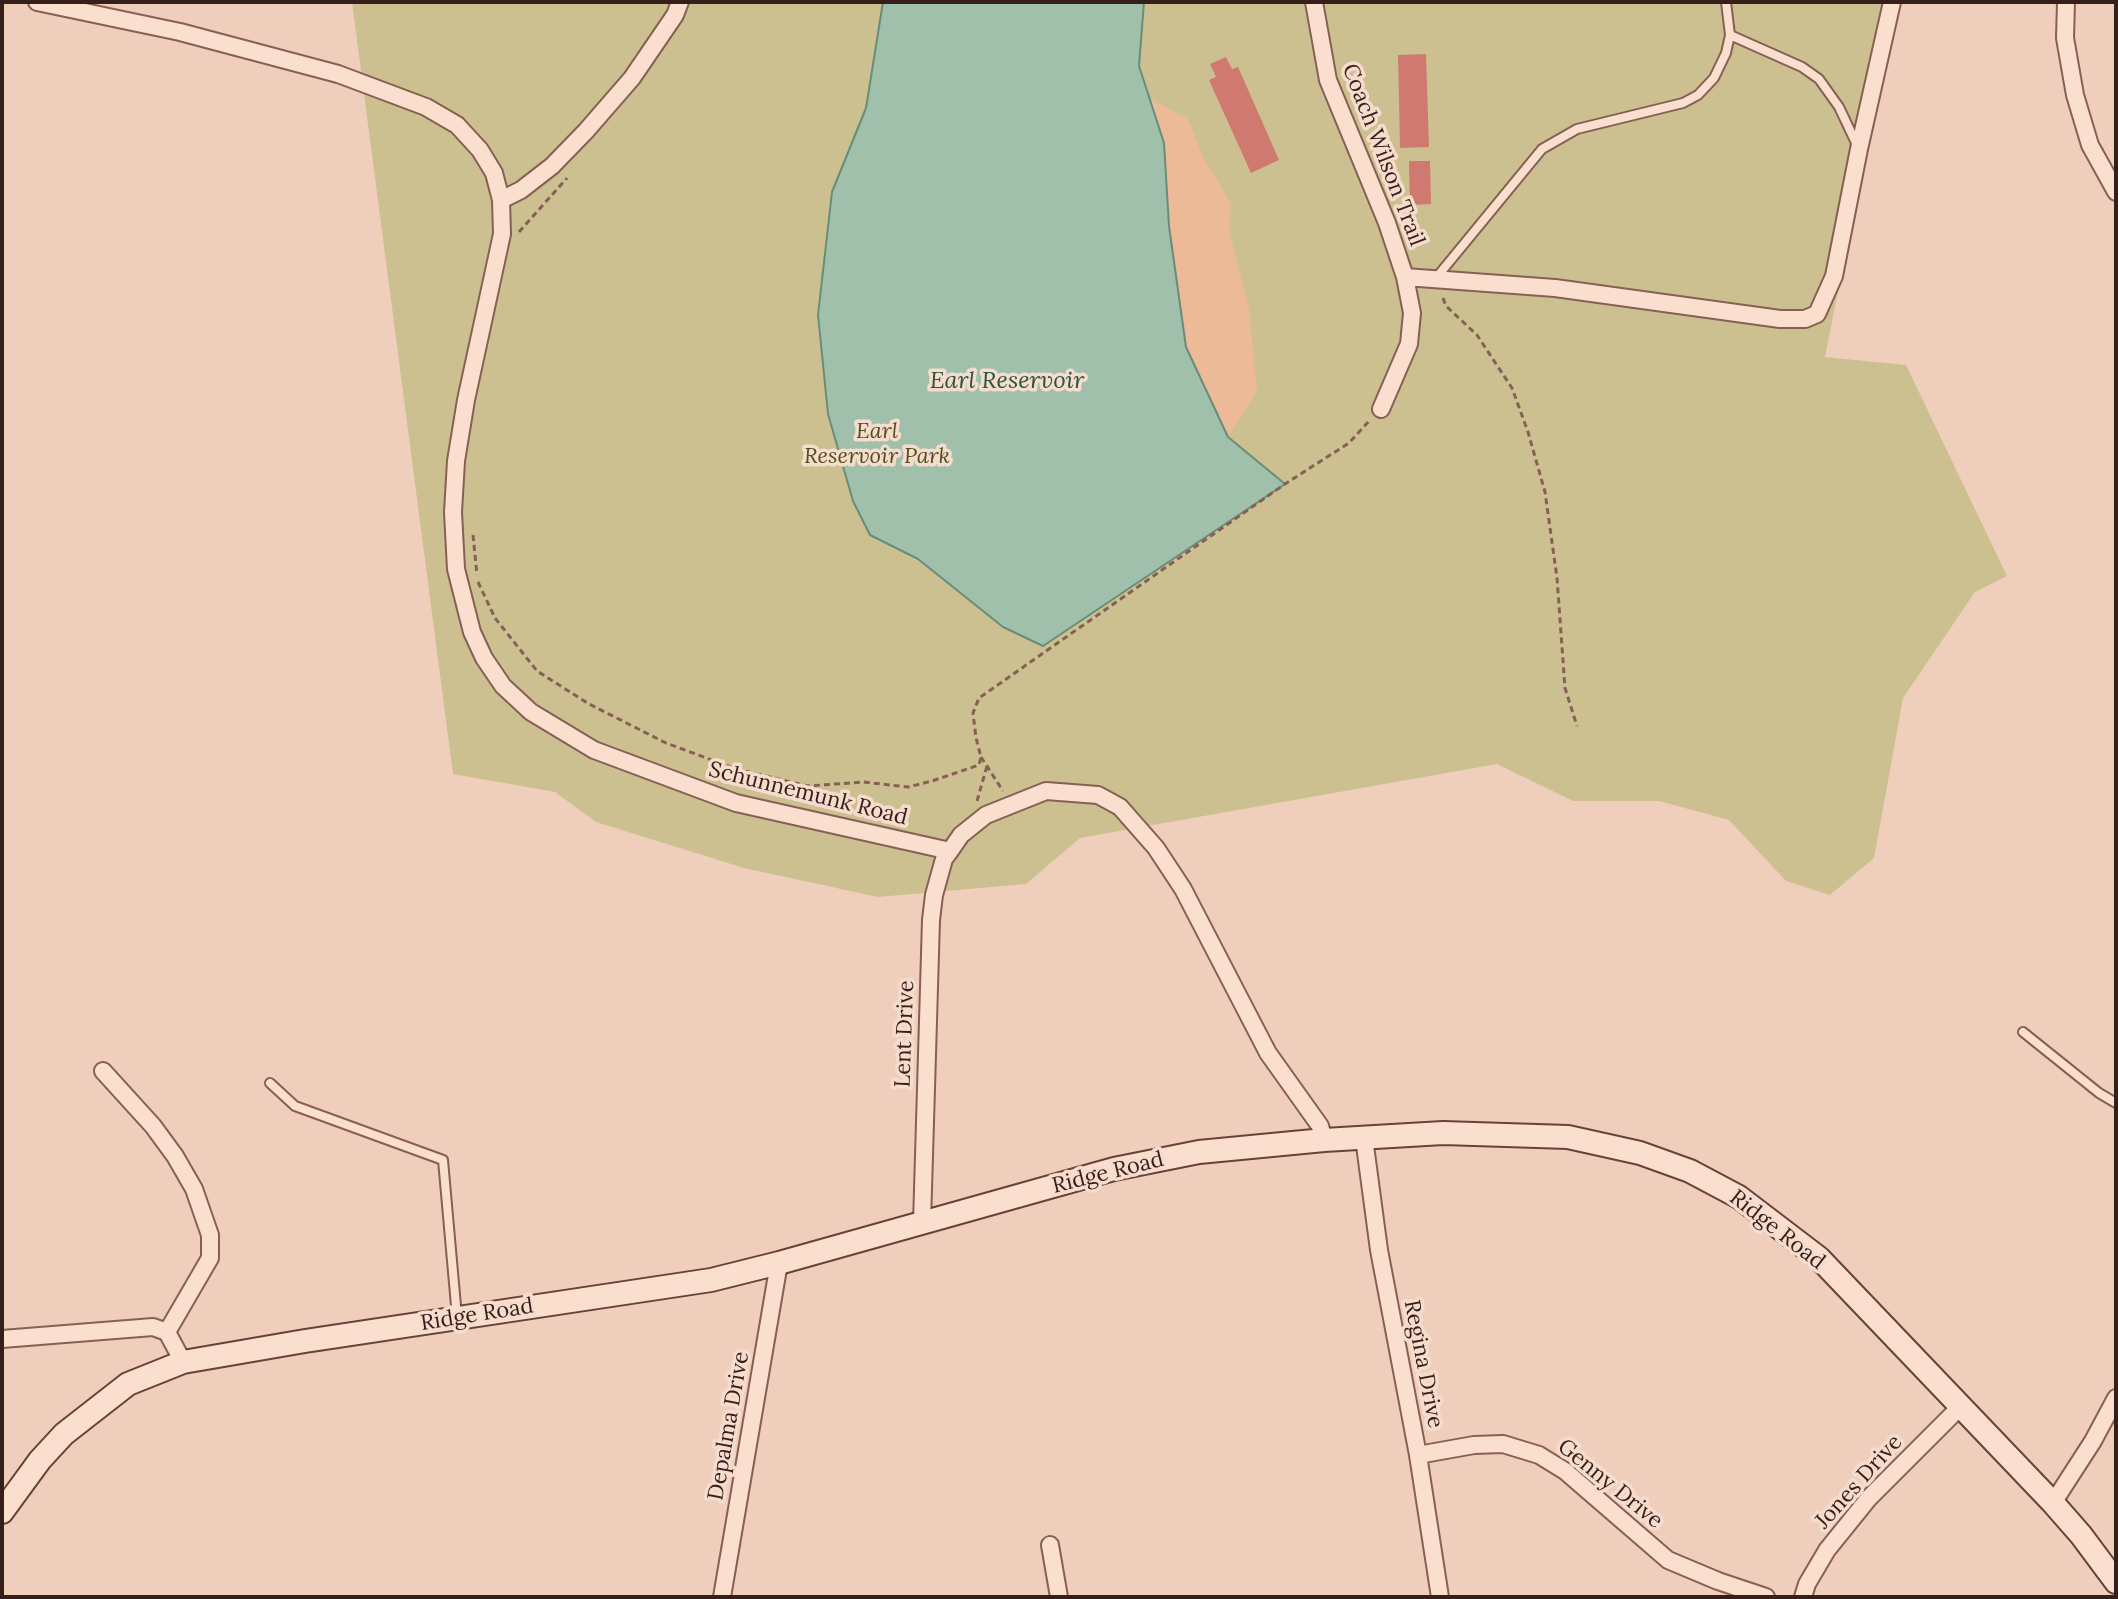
<!DOCTYPE html>
<style>
body{margin:0}
#map{position:relative;width:2118px;height:1599px;overflow:hidden;background:#efcfbc;font-family:Lora,serif}
canvas{display:block}
.frame{position:absolute;inset:0;border:4px solid #361f1b;pointer-events:none}
</style>
<div id="map">
<canvas width="2118" height="1599"></canvas>
<div class="frame"></div>
</div>
<script>
const ctx = document.querySelector('canvas').getContext('2d');
ctx.lineJoin = 'round';
function fillPath(path, color) {
  ctx.fillStyle = color;
  ctx.fill(path, 'evenodd');
}
function toPath(rows) {
  const path = new Path2D();
  for (const r of rows) {
    path.moveTo(r[0], r[1]);
    for (let i = 2; i < r.length; i += 2) path.lineTo(r[i], r[i + 1]);
  }
  return path;
}
function strokePath(path, color, width, dash) {
  ctx.strokeStyle = color;
  ctx.lineWidth = width;
  ctx.lineCap = dash ? 'butt' : 'round';
  ctx.setLineDash(dash || []);
  ctx.stroke(path);
}
function write(font, color, halo, rows, align = 'center') {
  ctx.font = font + ' Lora,serif';
  ctx.lineWidth = 7;
  ctx.setLineDash([]);
  ctx.textBaseline = 'middle';
  ctx.strokeStyle = halo;
  ctx.fillStyle = color;
  for (const [text, x, y, turn = 0] of rows) {
    ctx.save();
    ctx.translate(x, y);
    ctx.rotate((+turn || 0) * Math.PI / 180);
    ctx.textAlign = isNaN(turn) ? turn : align;
    if (halo) ctx.strokeText(text, 0, 0);
    ctx.fillText(text, 0, 0);
    ctx.restore();
  }
}
fillPath(toPath([
 [352,2,1895,2,1825,357,1906,365,2007,576,1975,592,1903,698,1874,858,1830,895,1786,881,1729,820,1659,801,1573,801,1497,764,1080,838,1026,884,878,897,744,868,596,822,555,792,453,774]
]), '#cdc090');
fillPath(toPath([
 [1150,99,1188,119,1203,157,1231,204,1229,230,1249,310,1257,391,1228,437,1186,347,1169,226,1164,143]
]), '#edba98');
const water = toPath([
 [883,2,1144,2,1139,66,1164,143,1169,226,1186,347,1228,437,1285,484,1043,646,1003,627,918,559,870,535,853,501,828,414,818,315,832,192,866,108,883,2]
]);
fillPath(water, '#a0c0ac');
strokePath(water, '#688d78', 2);
fillPath(toPath([
 [1426,54,1429,147,1400,148,1398,55],
 [1226,57,1232,69,1238,67,1279,160,1251,173,1209,80,1216,77,1210,64],
 [1409,161,1430,161,1431,204,1410,205]
]), '#cf7970');
const lane = toPath([
 [1726,2,1730,35,1802,67,1819,79,1839,107,1857,145],
 [1436,278,1542,149,1577,129,1683,103,1698,95,1714,78,1726,53,1730,35],
 [2023,1032,2099,1093,2116,1103],
 [270,1083,295,1106,443,1160,457,1317]
]);
const street = toPath([
 [37,2,180,32,338,74,426,107,457,125,480,150,494,173,501,200,502,234,466,400,456,461,453,512,456,569,472,632,484,658,503,686,531,712,594,750,736,803,950,851,961,835,986,815,1046,791,1098,795,1120,807,1156,848,1183,889,1268,1053,1320,1126,1324,1140],
 [1314,2,1328,80,1387,223,1405,277,1412,313,1409,344,1381,409],
 [2066,2,2065,38,2075,95,2090,145,2116,192],
 [501,200,521,190,552,166,586,131,632,78,675,15,680,2],
 [1405,277,1555,288,1780,319,1805,319,1817,314,1834,276,1859,149,1892,2],
 [103,1071,153,1126,175,1156,194,1189,210,1235,210,1258,167,1332],
 [1364,1138,1379,1250,1418,1455,1440,1597],
 [922,1223,931,920,934,895,944,859,950,851],
 [2,1339,153,1327,167,1332,183,1362],
 [1418,1455,1474,1445,1503,1444,1539,1455,1565,1471,1668,1560,1718,1581,1766,1597],
 [2053,1503,2093,1441,2116,1398],
 [1050,1545,1059,1597],
 [722,1597,779,1263],
 [1803,1597,1807,1584,1827,1550,1869,1498,1961,1406]
]);
const secondary = toPath([
 [2,1512,40,1460,64,1434,128,1384,183,1362,305,1341,711,1280,779,1263,1114,1169,1199,1152,1324,1140,1443,1133,1568,1137,1640,1153,1690,1171,1739,1197,1819,1258,2053,1503,2081,1535,2116,1582]
]);
strokePath(lane, '#875f55', 12);
strokePath(street, '#875f55', 20);
strokePath(secondary, '#694139', 26);
strokePath(toPath([
 [519,232,567,178],
 [1443,298,1446,306,1477,335,1512,388,1528,432,1545,492,1557,578,1565,688,1577,726],
 [473,535,477,575],
 [478,582,495,618,537,671,589,704,666,743,736,769,808,786,863,782,908,787,932,781,979,765,981,757,976,738,973,713,979,698,1285,484,1349,443,1370,420],
 [981,757,1003,791],
 [977,801,987,766]
]), '#875f55', 3, [6, 4]);
strokePath(lane, '#fadfcf', 8);
strokePath(street, '#fadfcf', 16);
strokePath(secondary, '#fadfcf', 22);
write('22px', '#361f1b', '#f6dccc', [
 ["Coach Wilson Trail",1383,155,69],
 ["Schunnemunk Road",808,794,14],
 ["Lent Drive",905,1034,-88],
 ["Ridge Road",1108,1173,-14],
 ["Ridge Road",1777,1230,38],
 ["Ridge Road",477,1315,-9],
 ["Regina Drive",1423,1364,79],
 ["Depalma Drive",729,1426,-80],
 ["Jones Drive",1859,1482,-48],
 ["Genny Drive",1610,1484,39]
]);
write('italic 22px', '#534f20', '#f6dccc', [
 ["Earl",877,432],
 ["Reservoir Park",877,457]
]);
write('italic 24px', '#295644', '#f6dccc', [
 ["Earl Reservoir",1007,381]
]);
</script>
